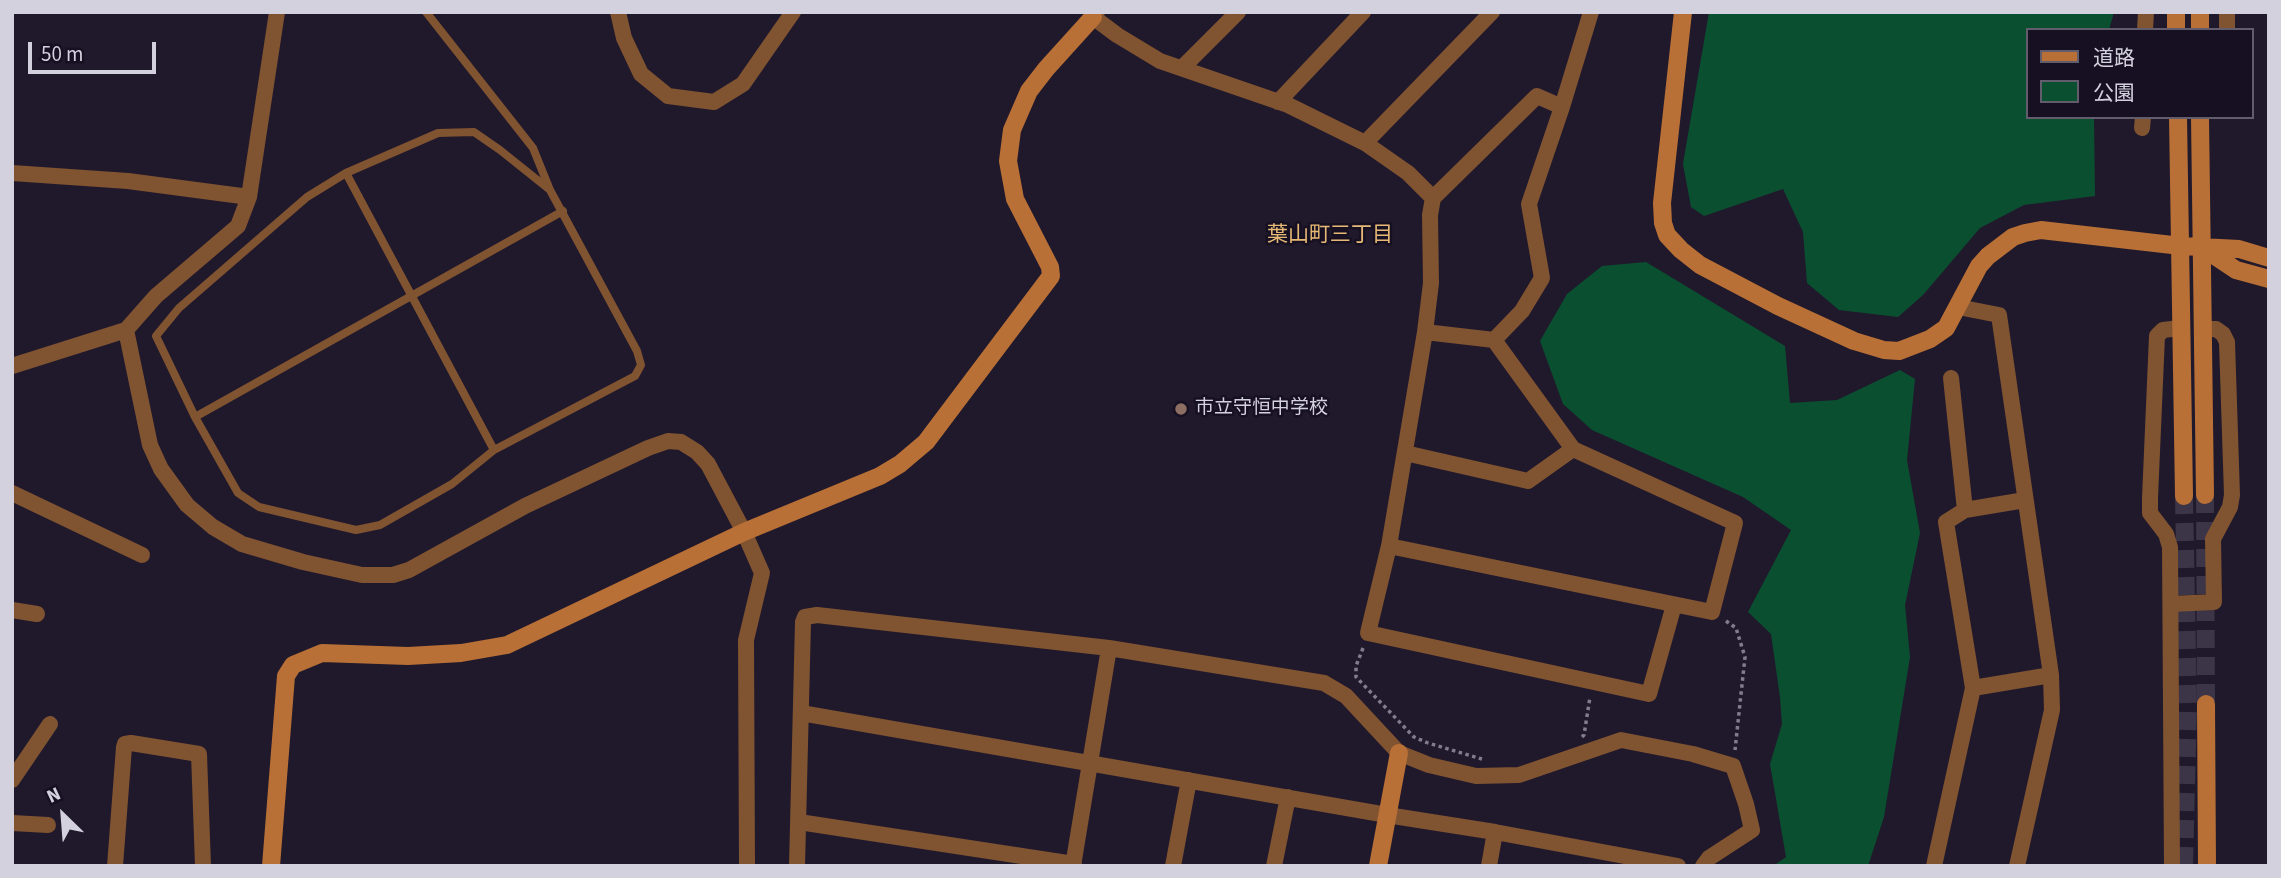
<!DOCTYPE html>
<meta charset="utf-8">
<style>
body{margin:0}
#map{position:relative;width:2281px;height:878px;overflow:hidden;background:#20192c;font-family:"Source Sans 3","Noto Sans JP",sans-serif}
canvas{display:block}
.frame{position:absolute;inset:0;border:14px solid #d4d1de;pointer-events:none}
.legend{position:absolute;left:2026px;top:28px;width:228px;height:91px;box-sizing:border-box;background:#161022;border:2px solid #625d6d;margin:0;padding:9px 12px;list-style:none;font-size:21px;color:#d4d1de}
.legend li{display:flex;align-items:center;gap:14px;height:35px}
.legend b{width:35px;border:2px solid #625d6d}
.north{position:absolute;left:28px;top:780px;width:70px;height:70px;-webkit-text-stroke:5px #161022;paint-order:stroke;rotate:335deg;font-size:19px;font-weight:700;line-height:28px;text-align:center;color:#d4d1de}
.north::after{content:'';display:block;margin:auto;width:24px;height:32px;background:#d4d1de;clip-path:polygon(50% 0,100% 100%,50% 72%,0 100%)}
.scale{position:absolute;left:28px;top:42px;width:128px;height:32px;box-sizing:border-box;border:4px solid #d4d1de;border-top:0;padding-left:9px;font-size:21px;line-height:24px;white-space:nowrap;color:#d4d1de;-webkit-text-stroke:5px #161022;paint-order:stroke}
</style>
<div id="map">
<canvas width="2281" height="878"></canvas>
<div class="frame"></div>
<ul class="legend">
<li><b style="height:9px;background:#b97036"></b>道路</li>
<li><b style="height:19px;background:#0a5030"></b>公園</li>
</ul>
<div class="north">N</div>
<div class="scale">50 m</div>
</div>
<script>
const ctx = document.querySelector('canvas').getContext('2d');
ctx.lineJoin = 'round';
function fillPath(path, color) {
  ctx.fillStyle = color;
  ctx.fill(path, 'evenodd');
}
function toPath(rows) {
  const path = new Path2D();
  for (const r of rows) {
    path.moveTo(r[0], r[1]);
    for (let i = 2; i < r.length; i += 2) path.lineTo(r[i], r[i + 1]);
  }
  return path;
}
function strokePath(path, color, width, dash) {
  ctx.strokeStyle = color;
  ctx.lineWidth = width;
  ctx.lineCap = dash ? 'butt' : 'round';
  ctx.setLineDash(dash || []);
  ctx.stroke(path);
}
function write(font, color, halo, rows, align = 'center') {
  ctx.font = font + ' "Source Sans 3","Noto Sans JP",sans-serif';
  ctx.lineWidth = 5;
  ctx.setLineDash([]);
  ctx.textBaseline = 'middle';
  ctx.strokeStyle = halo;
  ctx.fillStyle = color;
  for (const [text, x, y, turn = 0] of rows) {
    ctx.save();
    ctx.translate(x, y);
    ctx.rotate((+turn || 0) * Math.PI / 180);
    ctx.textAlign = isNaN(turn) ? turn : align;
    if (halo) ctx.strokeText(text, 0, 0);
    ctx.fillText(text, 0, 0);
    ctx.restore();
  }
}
fillPath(toPath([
 [1709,12,2114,12,2109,30,2027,30,2027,117,2094,117,2095,196,2024,205,1980,228,1923,295,1898,317,1839,310,1807,283,1803,232,1783,189,1704,216,1691,207,1683,164],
 [1646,262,1785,346,1790,403,1837,400,1900,370,1915,379,1907,460,1920,533,1905,605,1910,657,1884,817,1868,866,1773,866,1786,857,1770,764,1782,724,1780,697,1771,634,1748,612,1791,530,1743,497,1592,430,1563,404,1540,341,1567,294,1602,266]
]), '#0a5030');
strokePath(toPath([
 [2205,495,2206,704],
 [2184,496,2188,707,2184,866]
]), '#3b3547', 18, [18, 9]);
strokePath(toPath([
 [1726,621,1736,628,1745,657,1735,750],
 [1363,648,1356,666,1356,677,1414,737,1428,743,1482,759],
 [1582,737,1584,735,1590,697]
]), '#827d8d', 3.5, [3.5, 3.5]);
strokePath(toPath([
 [426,12,533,148,550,190,637,351,641,365,635,376,494,450,452,484,380,525,356,530,259,507,238,493,195,417,156,336,179,308,307,197,346,173,438,133,474,132,500,150,550,190],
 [346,173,494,450],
 [195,417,563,211]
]), '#805331', 8);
strokePath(toPath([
 [618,12,624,38,641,74,668,96,714,102,743,84,793,12],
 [1097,12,1093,17,1117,35,1160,61,1288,105,1365,143,1408,173,1433,198],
 [2227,12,2227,30],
 [2145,30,2146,12],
 [1182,68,1238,12],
 [1278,102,1363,12],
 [1562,107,1537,96,1433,198,1430,215,1431,283,1425,332,1389,546,1368,633,1649,694,1674,605],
 [2142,128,2143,117],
 [1365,143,1492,12],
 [12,173,128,181,249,197],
 [1958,307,1999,315,2051,675,2052,710,2017,866],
 [126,330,150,445,161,469,187,505,213,527,242,544,303,562,362,575,393,575,409,570,525,506,648,448,668,441,681,442,697,452,708,464,744,532,762,573,746,640,747,866],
 [1494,340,1522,311,1542,278,1529,204,1562,107,1591,12],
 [12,366,126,330,156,296,238,226,249,197,277,12],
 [1951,378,1965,510,2025,500],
 [1405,453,1528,481,1573,449],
 [12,493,142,555],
 [1965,510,1946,522,1973,688,2051,675],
 [1389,546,1712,612,1735,523,1573,449,1494,340,1425,332],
 [2171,604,2214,602,2213,539,2230,507,2232,495,2227,342,2223,334,2216,329,2202,329],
 [12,610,37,614],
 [801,713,1387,815,1495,832,1678,866],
 [12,780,50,724],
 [799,822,1074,864],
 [12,823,48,825],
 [115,866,124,747,125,744,131,743,199,754,203,866],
 [797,866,803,622,805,617,817,615,1109,648,1324,683,1346,696,1399,753,1429,765,1476,776,1519,775,1621,740,1693,754,1733,766,1746,804,1752,830,1709,858,1703,866],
 [1073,866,1109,648],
 [1173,866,1189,780],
 [1274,866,1288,797],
 [1489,866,1495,832],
 [1934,866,1973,688],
 [2172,866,2170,547,2166,534,2150,513,2150,498,2157,336,2163,330,2180,328]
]), '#805331', 16);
strokePath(toPath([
 [1683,12,1662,203,1663,223,1667,235,1681,250,1700,265,1778,306,1854,341,1884,350,1899,351,1930,339,1946,328,1979,266,1988,256,2013,237,2025,233,2041,230,2181,246,2239,249,2269,258],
 [2176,12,2176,30],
 [2200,12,2200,30],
 [2178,117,2184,496],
 [2200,117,2205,495],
 [2203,248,2236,270,2269,279],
 [2206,704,2207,866],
 [271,866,286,676,293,665,322,653,408,656,461,653,507,645,744,532,880,476,900,464,926,442,1051,276,1050,267,1015,199,1008,161,1012,130,1029,91,1046,69,1093,17],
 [1378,866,1399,753]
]), '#b97036', 18);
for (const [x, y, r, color] of [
 [1181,409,7,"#8d6e63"]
]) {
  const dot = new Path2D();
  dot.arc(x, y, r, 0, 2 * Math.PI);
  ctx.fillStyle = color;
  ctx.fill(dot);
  strokePath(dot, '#161022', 2.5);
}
write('19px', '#d4d1de', '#161022', [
 ["市立守恒中学校",1195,409]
], 'left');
write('21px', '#e7b976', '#161022', [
 ["葉山町三丁目",1330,236]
]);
</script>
